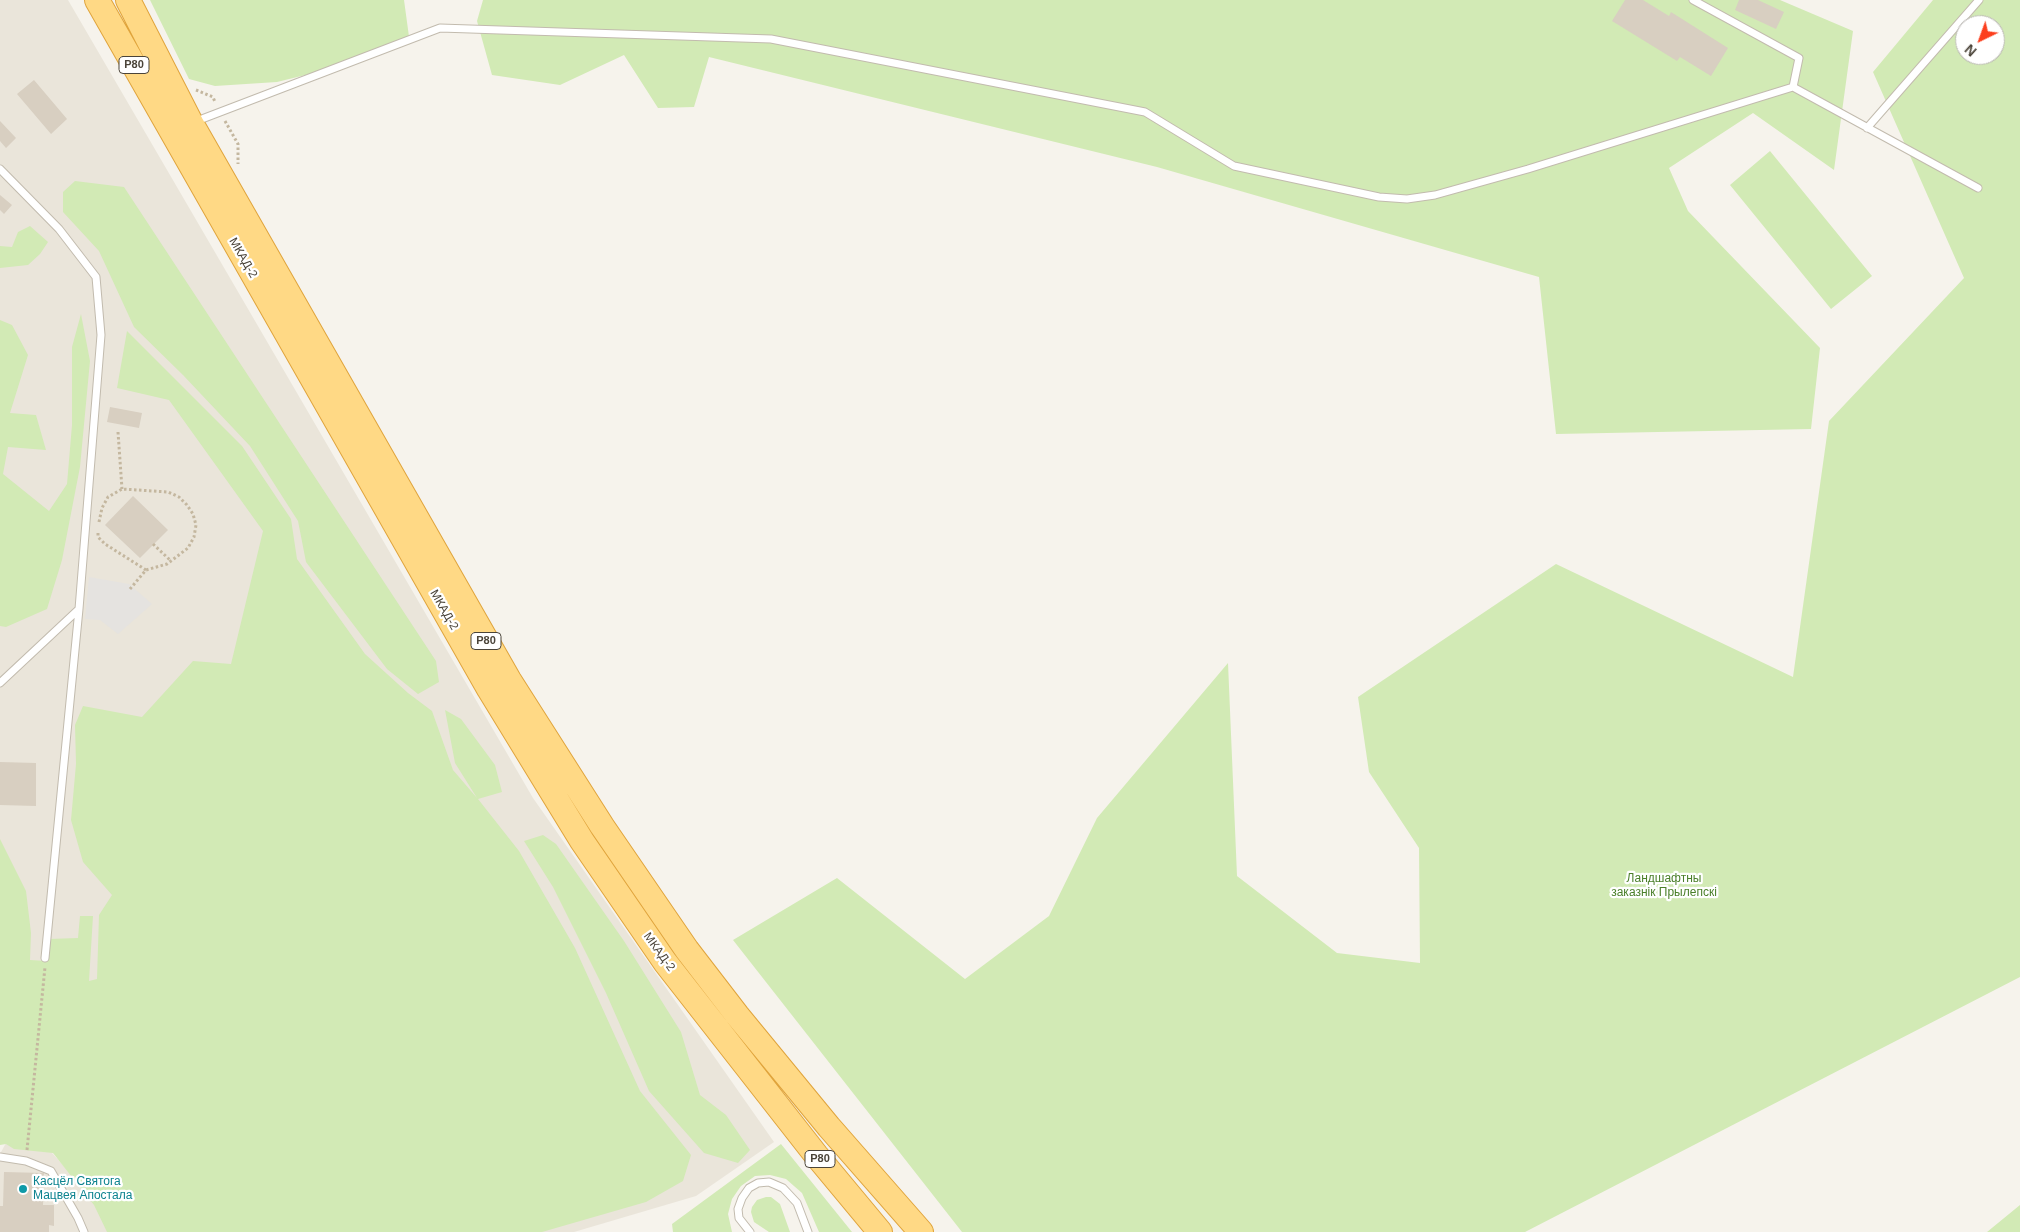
<!DOCTYPE html>
<meta charset="utf-8">
<style>
body{margin:0}
#map{position:relative;width:2020px;height:1232px;overflow:hidden;background:#f6f3ec;font-family:Arial,sans-serif}
canvas{display:block}
.north{position:absolute;left:1955px;top:15px;width:50px;height:50px;box-sizing:border-box;background:#fff;border:1px solid #b7b4b0;border-radius:50%;rotate:222deg;font-size:14px;font-weight:700;line-height:20px;text-align:center;color:#4b4439}
.north::after{content:'';display:block;margin:auto;width:18px;height:22px;background:#fc3f1d;clip-path:polygon(50% 0,100% 100%,50% 72%,0 100%)}
</style>
<div id="map">
<canvas width="2020" height="1232"></canvas>
<div class="north">N</div>
</div>
<script>
const ctx = document.querySelector('canvas').getContext('2d');
ctx.lineJoin = 'round';
function fillPath(path, color) {
  ctx.fillStyle = color;
  ctx.fill(path, 'evenodd');
}
function toPath(rows) {
  const path = new Path2D();
  for (const r of rows) {
    path.moveTo(r[0], r[1]);
    for (let i = 2; i < r.length; i += 2) path.lineTo(r[i], r[i + 1]);
  }
  return path;
}
function strokePath(path, color, width, dash) {
  ctx.strokeStyle = color;
  ctx.lineWidth = width;
  ctx.lineCap = dash ? 'butt' : 'round';
  ctx.setLineDash(dash || []);
  ctx.stroke(path);
}
function write(font, color, halo, rows, align = 'center') {
  ctx.font = font + ' Arial,sans-serif';
  ctx.lineWidth = 4.5;
  ctx.setLineDash([]);
  ctx.textBaseline = 'middle';
  ctx.strokeStyle = halo;
  ctx.fillStyle = color;
  for (const [text, x, y, turn = 0] of rows) {
    ctx.save();
    ctx.translate(x, y);
    ctx.rotate((+turn || 0) * Math.PI / 180);
    ctx.textAlign = isNaN(turn) ? turn : align;
    if (halo) ctx.strokeText(text, 0, 0);
    ctx.fillText(text, 0, 0);
    ctx.restore();
  }
}
fillPath(toPath([
 [0,0,68,0,533,798,774,1142,696,1196,574,1232,515,1232,93,1158,52,1153,125,1232,0,1232,0,1154,6,1143,0,999]
]), '#eae5da');
fillPath(toPath([
 [150,0,404,0,410,44,346,65,277,82,215,86,189,79],
 [483,0,1780,0,1853,31,1834,170,1753,113,1669,168,1688,211,1820,348,1811,429,1556,434,1539,277,1157,167,709,57,694,107,658,108,624,55,560,85,492,75,477,21],
 [1933,0,2020,0,2020,977,1525,1232,962,1232,733,940,837,878,965,979,1049,916,1097,818,1228,663,1237,876,1337,953,1420,963,1419,848,1369,772,1358,697,1556,564,1793,677,1829,421,1964,278,1873,72],
 [1965,25,1995,25,1995,55,1965,55],
 [1770,151,1872,276,1831,309,1730,185],
 [75,181,124,187,436,661,439,682,418,694,387,669,306,562,298,521,250,446,183,375,134,327,99,251,63,212,63,192],
 [30,226,48,242,40,254,28,265,0,268,0,246,12,247,18,232],
 [81,314,90,361,80,467,62,560,47,609,6,627,0,626,0,320,12,325,28,355,10,413,36,415,46,450,8,447,3,474,49,511,67,484,72,425,72,347],
 [127,331,242,446,291,519,297,559,365,654,408,693,432,711,453,770,477,798,455,763,445,710,461,719,495,765,502,792,478,799,519,851,575,948,640,1091,691,1155,683,1181,646,1202,542,1232,107,1232,94,1205,53,1153,14,1149,6,1144,0,1145,0,839,26,891,31,933,30,960,47,961,49,939,78,938,80,916,93,916,89,981,97,979,99,915,112,895,83,862,71,820,76,764,75,725,83,706,142,717,193,661,231,664,263,531,169,400,117,388],
 [543,835,556,844,624,941,681,1032,700,1095,726,1115,750,1150,738,1163,704,1153,649,1091,606,993,553,887,524,841],
 [781,1144,852,1232,819,1232,802,1193,786,1179,770,1175,755,1176,741,1186,732,1199,728,1214,732,1232,673,1232,672,1224],
 [766,1197,771,1197,780,1204,790,1232,769,1232,754,1222,751,1212,752,1207,757,1200],
 [2020,1205,2020,1232,1987,1232]
]), '#d2eab5');
fillPath(toPath([
 [89,577,129,584,152,604,118,634,100,620,85,619]
]), '#e5e3e0');
fillPath(toPath([
 [1625,0,1643,0,1669,16,1671,12,1728,48,1711,76,1680,57,1677,61,1612,21],
 [1739,0,1758,0,1784,12,1776,29,1735,10],
 [34,80,67,119,51,134,17,94],
 [0,121,16,138,6,148,0,141],
 [0,195,12,205,4,214,0,210],
 [110,407,142,413,139,428,107,422],
 [133,496,168,530,140,558,105,525],
 [0,762,36,763,36,806,0,805],
 [4,1172,44,1173,43,1205,54,1205,54,1226,49,1225,49,1232,0,1232,0,1206,3,1206]
]), '#d8cfc1');
const service = toPath([
 [1693,0,1799,58,1793,87],
 [194,122,440,28,771,39,1145,112,1234,166,1379,197,1407,199,1435,195,1528,169,1793,87,1978,188],
 [1867,128,1979,0],
 [0,169,59,229,96,277,101,335,79,609,0,683],
 [45,958,79,609],
 [0,1157,26,1161,51,1171,78,1218,84,1232],
 [750,1232,739,1218,738,1209,742,1198,749,1188,758,1183,769,1182,783,1188,797,1203,808,1232]
]);
const trunk = toPath([
 [97,0,489,689,582,841,665,962,816,1155,880,1232],
 [128,0,191,123,509,680,602,826,687,950,737,1015,829,1127,921,1232]
]);
strokePath(service, '#c2bbae', 9);
strokePath(trunk, '#e0a43c', 26);
strokePath(toPath([
 [196,90,213,97,215,102],
 [225,121,238,144,238,164],
 [118,432,122,489],
 [99,522,102,508,108,497,122,489,168,492,179,497,187,505,193,514,196,525,194,537,188,548,167,564,146,570,130,589],
 [98,533,98,537,105,544,146,570],
 [153,544,171,561],
 [27,1150,45,967]
]), '#c4b79f', 3, [2.5, 2.5]);
strokePath(service, '#fff', 7);
strokePath(trunk, '#ffd985', 24);
for (const [x, y, r, color] of [
 [23,1189,5,"#0f9aa8"]
]) {
  const dot = new Path2D();
  dot.arc(x, y, r, 0, 2 * Math.PI);
  ctx.fillStyle = color;
  ctx.fill(dot);
  strokePath(dot, '#fff', 2);
}
for (const [x, y, w] of [
 [134,65,30],
 [486,641,30],
 [820,1159,30]
]) {
  const box = new Path2D();
  box.roundRect(x - w / 2, y - 8.5, w, 17, 4);
  ctx.fillStyle = '#fff';
  ctx.fill(box);
  strokePath(box, '#4b4439', 1);
}
write('bold 11px', '#4b4439', null, [
 ["Р80",134,65],
 ["Р80",486,641],
 ["Р80",820,1159]
]);
write('12px', '#4b4439', '#fff', [
 ["МКАД-2",243,258,60],
 ["МКАД-2",444,610,60],
 ["МКАД-2",659,952,54]
]);
write('12px', '#4a7f2a', '#fff', [
 ["Ландшафтны",1664,879],
 ["заказнік Прылепскі",1664,893]
]);
write('12px', '#0d838f', '#fff', [
 ["Касцёл Святога",33,1182],
 ["Мацвея Апостала",33,1196]
], 'left');
</script>
